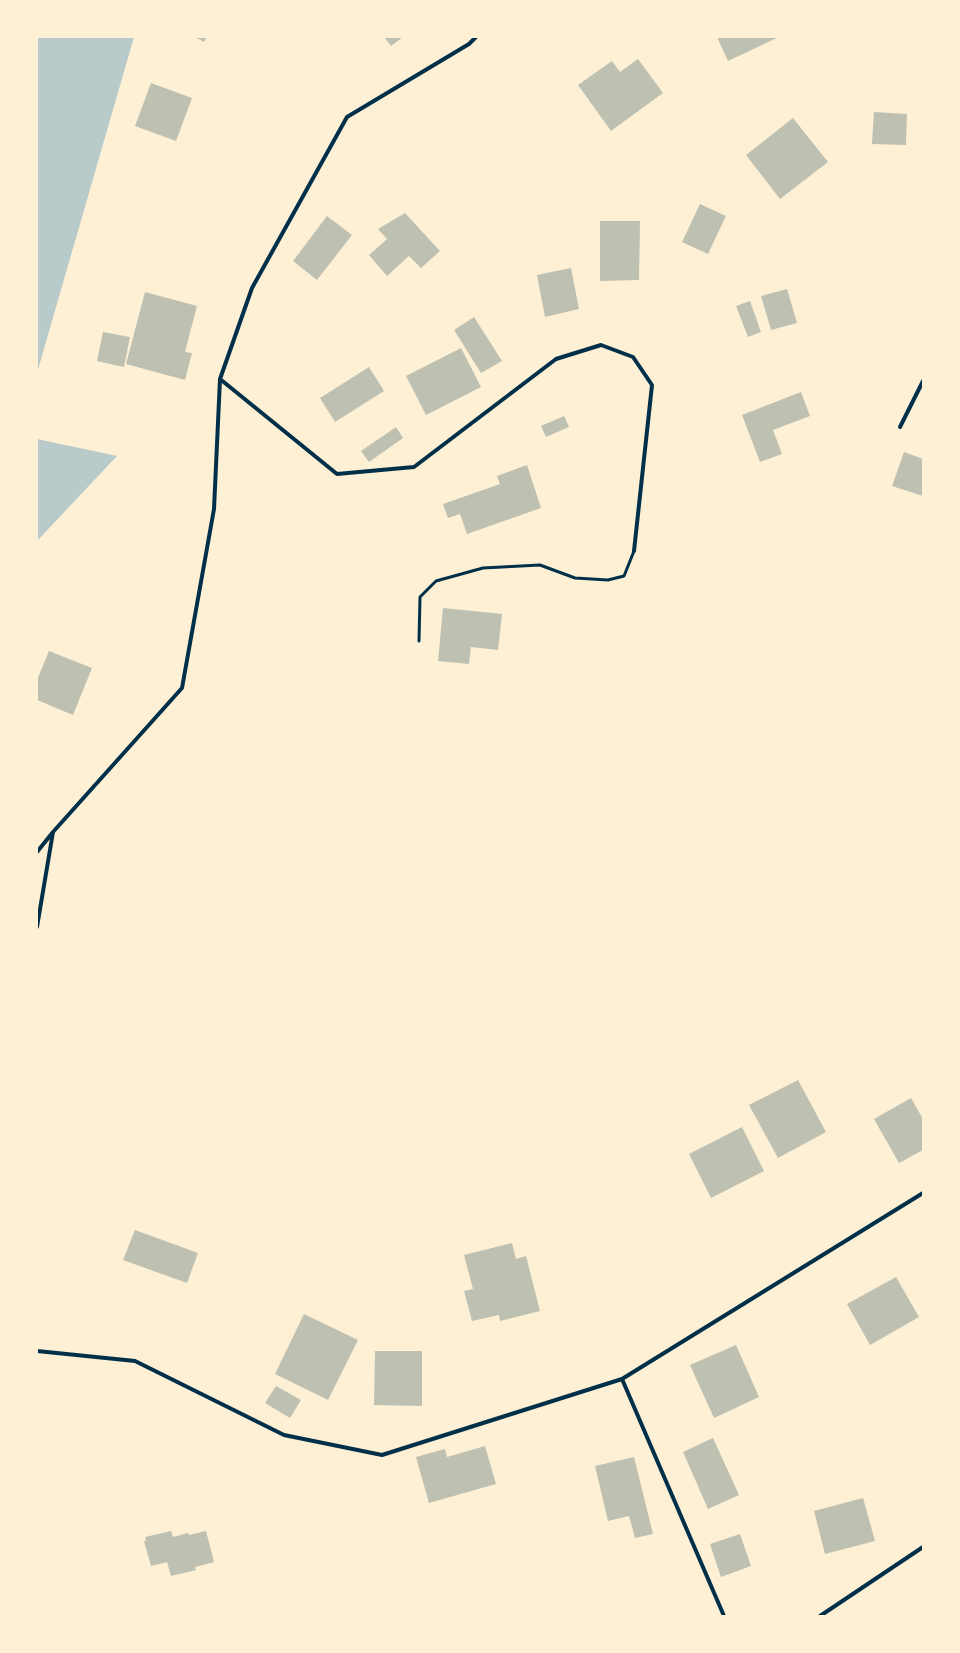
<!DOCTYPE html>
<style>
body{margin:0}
#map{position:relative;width:960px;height:1653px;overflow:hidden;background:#fdf0d5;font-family:"Open Sans",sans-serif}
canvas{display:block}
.frame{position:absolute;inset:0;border:38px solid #fdf0d5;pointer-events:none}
</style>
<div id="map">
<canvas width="960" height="1653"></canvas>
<div class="frame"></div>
</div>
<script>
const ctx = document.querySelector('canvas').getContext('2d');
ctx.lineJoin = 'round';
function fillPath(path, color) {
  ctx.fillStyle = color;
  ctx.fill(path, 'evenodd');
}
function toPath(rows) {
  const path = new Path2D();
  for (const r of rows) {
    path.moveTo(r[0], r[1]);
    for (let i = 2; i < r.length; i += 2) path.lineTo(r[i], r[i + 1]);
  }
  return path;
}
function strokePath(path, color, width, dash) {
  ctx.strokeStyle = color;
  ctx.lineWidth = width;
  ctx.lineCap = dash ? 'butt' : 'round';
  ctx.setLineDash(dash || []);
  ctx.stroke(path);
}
fillPath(toPath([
 [37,37,134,37,37,373],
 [37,439,117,456,37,541]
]), '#b9caca');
fillPath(toPath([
 [195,37,207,37,204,42],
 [384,37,403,37,391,46],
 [717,37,779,37,728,61],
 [638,59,663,93,611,131,578,85,612,61,620,72],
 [151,83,192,98,176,141,135,126],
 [874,112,907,114,906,145,872,144],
 [793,118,828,162,780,199,746,155],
 [700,204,726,216,708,254,682,242],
 [405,213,440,251,421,268,409,256,387,276,369,255,387,239,378,229],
 [327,216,352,235,317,280,293,261],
 [600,221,640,221,639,280,600,281],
 [571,268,579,309,545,317,537,275],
 [787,289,797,323,771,330,761,296],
 [145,292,197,306,185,352,192,353,185,380,126,364],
 [750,301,761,332,748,337,736,306],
 [474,317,502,361,481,373,454,330],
 [103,332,130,337,124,367,97,361],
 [461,348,481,387,426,415,406,376],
 [369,367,384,391,335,422,320,398],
 [801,392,810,416,773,430,782,454,760,462,742,415],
 [564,416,569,427,546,437,541,426],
 [396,427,403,438,369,462,361,451],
 [904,452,923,459,923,496,892,486],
 [527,465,541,508,467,534,460,514,448,518,443,504,500,484,497,476],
 [443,608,502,614,498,650,471,647,469,664,438,661],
 [49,651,92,668,73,715,37,700,37,680],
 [798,1080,826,1132,778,1158,749,1105],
 [911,1098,923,1119,923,1150,899,1163,874,1119],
 [742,1127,764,1171,711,1198,689,1154],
 [135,1230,198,1253,187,1283,123,1260],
 [512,1243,516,1259,526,1256,540,1311,500,1321,499,1315,472,1321,464,1291,473,1289,464,1255],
 [896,1277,919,1317,870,1345,847,1304],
 [304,1314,358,1340,328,1400,275,1374],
 [736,1345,759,1397,714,1418,690,1365],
 [375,1351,422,1351,422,1406,374,1405],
 [276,1386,301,1400,290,1418,265,1403],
 [713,1438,739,1495,708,1509,683,1452],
 [485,1446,496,1484,429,1503,416,1457,445,1449,447,1457],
 [634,1457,653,1534,635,1538,629,1516,608,1521,595,1466],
 [863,1498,875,1541,825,1554,814,1511],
 [171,1531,173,1537,188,1533,189,1535,206,1531,214,1562,195,1567,196,1570,171,1576,167,1562,151,1566,144,1541,146,1541,145,1537],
 [740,1534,751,1566,721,1577,710,1544]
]), '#bec0b2');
strokePath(toPath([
 [419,641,420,597,436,581,483,568,540,565,575,578,608,580,624,576,634,551]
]), '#003049', 3);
strokePath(toPath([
 [220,379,337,474,414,467,556,359,601,345,633,357,652,385,634,551],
 [900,427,923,381],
 [37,852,53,832],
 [37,927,53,832,182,688,214,509,220,379,252,288,347,117,469,44,476,37],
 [37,1351,135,1361,284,1435,382,1455,622,1379,923,1193],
 [622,1379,724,1616],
 [820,1616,923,1547]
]), '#003049', 4);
</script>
